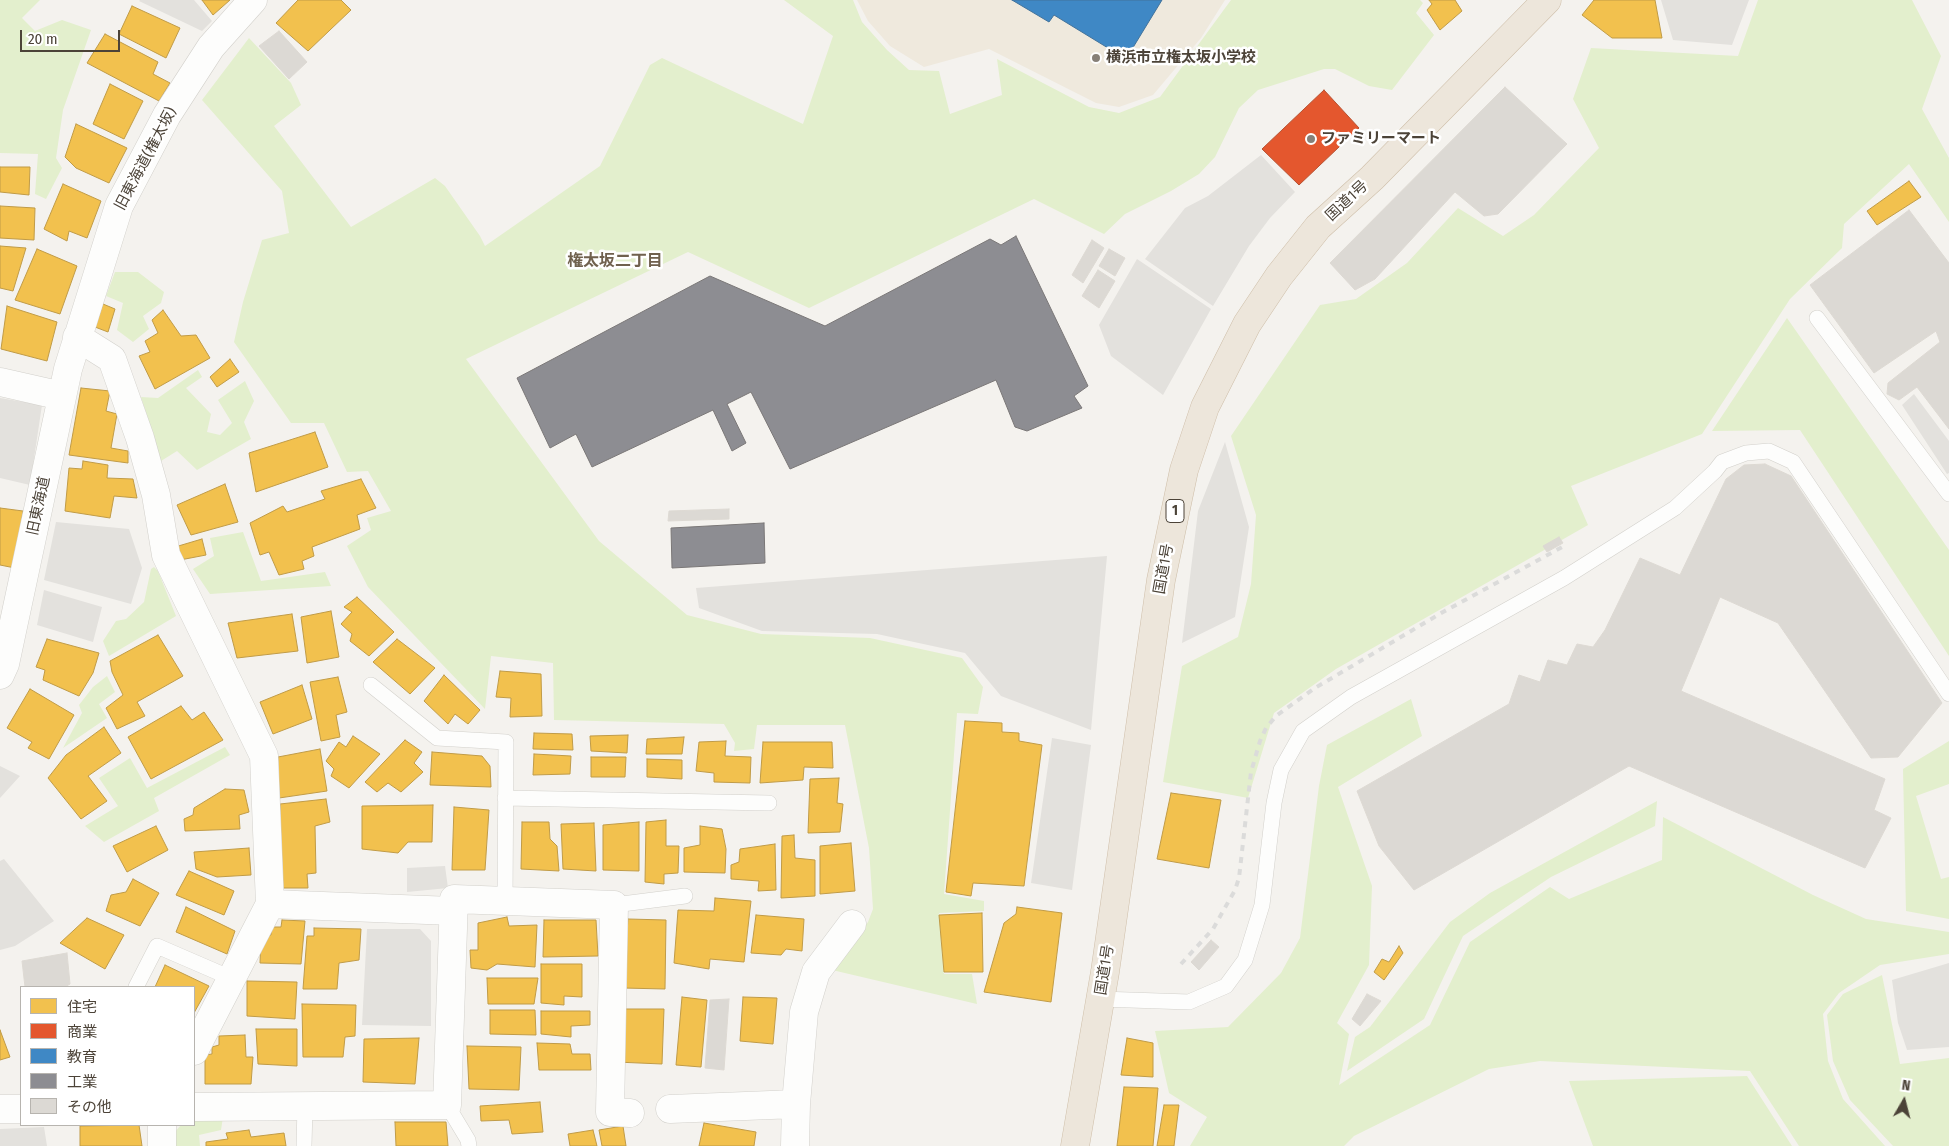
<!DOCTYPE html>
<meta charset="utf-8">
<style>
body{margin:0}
#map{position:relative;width:1949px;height:1146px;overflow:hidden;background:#f4f2ee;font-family:"Fira Sans Condensed","Noto Sans JP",sans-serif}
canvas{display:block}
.legend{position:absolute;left:20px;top:986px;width:175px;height:140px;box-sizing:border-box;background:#fff;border:1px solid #b7b4af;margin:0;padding:6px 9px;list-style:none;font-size:15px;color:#4c4338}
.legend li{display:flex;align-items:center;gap:10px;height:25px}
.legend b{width:25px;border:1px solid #b7b4af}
.north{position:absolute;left:1879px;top:1076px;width:50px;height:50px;-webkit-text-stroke:4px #fff;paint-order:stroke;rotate:8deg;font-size:14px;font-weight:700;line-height:20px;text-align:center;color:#4c4338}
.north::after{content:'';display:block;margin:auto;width:18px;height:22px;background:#4c4338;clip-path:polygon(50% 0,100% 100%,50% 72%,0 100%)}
.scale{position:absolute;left:20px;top:30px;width:100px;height:22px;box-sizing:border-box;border:2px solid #4c4338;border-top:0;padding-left:6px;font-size:15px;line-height:18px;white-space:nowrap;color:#4c4338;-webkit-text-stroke:4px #fff;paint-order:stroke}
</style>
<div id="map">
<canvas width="1949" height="1146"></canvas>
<ul class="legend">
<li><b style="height:14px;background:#f2c14e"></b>住宅</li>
<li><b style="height:14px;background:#e4572e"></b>商業</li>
<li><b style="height:14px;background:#3f88c5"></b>教育</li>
<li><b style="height:14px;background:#8d8d92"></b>工業</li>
<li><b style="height:14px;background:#dcd9d4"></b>その他</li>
</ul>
<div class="north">N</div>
<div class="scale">20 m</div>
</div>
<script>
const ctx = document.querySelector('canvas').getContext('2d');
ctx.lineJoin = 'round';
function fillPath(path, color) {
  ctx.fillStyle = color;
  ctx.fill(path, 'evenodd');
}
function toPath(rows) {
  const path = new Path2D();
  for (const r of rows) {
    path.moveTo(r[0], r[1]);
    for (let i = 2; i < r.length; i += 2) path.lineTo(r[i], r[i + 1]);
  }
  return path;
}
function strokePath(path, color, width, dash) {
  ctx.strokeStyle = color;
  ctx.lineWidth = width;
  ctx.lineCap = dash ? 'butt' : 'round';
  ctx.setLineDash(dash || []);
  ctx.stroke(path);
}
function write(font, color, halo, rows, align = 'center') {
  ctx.font = font + ' "Fira Sans Condensed","Noto Sans JP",sans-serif';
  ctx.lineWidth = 5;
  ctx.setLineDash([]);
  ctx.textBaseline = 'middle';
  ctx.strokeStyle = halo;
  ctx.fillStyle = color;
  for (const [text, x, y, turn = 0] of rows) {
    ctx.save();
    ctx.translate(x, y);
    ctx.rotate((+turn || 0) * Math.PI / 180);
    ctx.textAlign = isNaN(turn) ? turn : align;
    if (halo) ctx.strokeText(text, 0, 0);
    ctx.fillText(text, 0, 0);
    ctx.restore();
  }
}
fillPath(toPath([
 [857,0,1225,0,1201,38,1153,95,1119,107,1096,103,989,49,924,67,890,46,868,21]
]), '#efe9dd');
fillPath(toPath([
 [0,0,40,0,22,18,35,31,62,20,91,30,63,110,56,158,62,168,46,199,35,194,38,154,0,153],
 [784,0,853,0,862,22,887,50,909,70,939,71,950,114,1002,95,997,59,1089,107,1119,113,1160,97,1231,0,1420,0,1423,3,1416,13,1434,35,1392,90,1369,86,1335,69,1324,69,1258,90,1239,108,1215,157,1199,174,1171,191,1125,214,1104,234,1034,199,809,308,688,252,466,359,599,541,687,615,761,634,870,638,962,658,983,687,978,714,957,713,944,894,984,901,984,911,939,913,944,974,972,974,977,1004,832,970,868,922,873,909,869,848,845,725,757,725,754,749,734,751,735,743,724,724,554,720,553,663,491,656,485,709,368,587,347,546,371,530,367,518,391,511,368,471,347,472,324,423,291,423,234,342,243,302,262,240,289,233,282,191,202,100,249,38,291,83,301,105,274,126,351,227,435,178,445,186,480,236,485,246,600,166,650,65,662,58,803,124,833,36],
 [1758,0,1912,0,1941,56,1922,109,1949,158,1949,222,1909,164,1844,224,1842,248,1790,299,1702,434,1571,486,1588,525,1336,669,1274,713,1248,798,1163,782,1182,666,1238,637,1251,584,1256,515,1231,436,1320,305,1356,299,1407,263,1458,208,1503,236,1534,215,1599,148,1573,99,1591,48,1738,56],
 [115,272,138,272,164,292,161,303,143,316,149,329,133,342,117,330,123,303,106,296],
 [1787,318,1949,550,1949,656,1800,430,1712,431],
 [198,370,202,377,186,388,211,414,207,432,220,435,232,423,218,400,245,381,254,401,244,422,251,439,197,470,177,451,161,461,141,397,158,398],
 [243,532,261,581,325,572,331,586,210,594,193,569,214,556,210,538],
 [154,567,158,571,176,616,109,656,103,641,116,621,126,619,144,602,151,569],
 [107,676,115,692,99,704,107,718,63,748,82,713,79,705,93,687],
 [1411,699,1422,736,1338,787,1372,886,1369,965,1337,1023,1349,1034,1339,1085,1430,1025,1470,942,1550,887,1569,899,1662,860,1663,817,1813,895,1866,919,1949,932,1949,954,1880,965,1839,993,1823,1014,1828,1061,1843,1099,1885,1146,1799,1146,1750,1071,1540,1061,1489,1069,1354,1136,1344,1146,1190,1146,1207,1117,1169,1093,1155,1031,1228,1027,1281,973,1300,938,1319,786,1327,745],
 [1949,741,1949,784,1916,796,1941,879,1949,877,1949,919,1906,911,1903,769],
 [225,747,230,755,154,798,159,811,104,842,85,826,118,806,99,778,130,758,147,788],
 [1657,801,1655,826,1551,877,1463,936,1424,1019,1347,1071,1355,1037,1370,1027,1450,922,1490,893],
 [1882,975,1900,1064,1949,1058,1949,1146,1893,1146,1850,1100,1833,1061,1827,1015,1843,994],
 [1747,1076,1792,1146,1593,1146,1569,1081],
 [223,1117,221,1130,199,1135,200,1146,175,1146,173,1134,181,1125,194,1125,194,1120]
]), '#e3efcd');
fillPath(toPath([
 [140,0,194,0,212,21,202,31,139,1],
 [1661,0,1749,0,1732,45,1673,40],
 [1261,155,1295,192,1270,218,1249,246,1213,306,1145,259,1185,208,1208,196],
 [1137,259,1211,309,1163,395,1111,356,1099,325],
 [1914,394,1949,441,1949,473,1947,474,1902,405],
 [0,398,42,405,30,485,0,478],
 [1225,442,1249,527,1235,617,1182,643,1198,511],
 [56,522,129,529,142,568,131,604,44,580],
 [1107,556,1091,730,1001,696,965,653,877,634,762,631,699,608,696,588],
 [44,590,102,607,93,642,37,625],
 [1052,738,1091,745,1072,890,1031,883],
 [0,766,20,776,0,798],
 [4,859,54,921,15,946,0,950,0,861],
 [445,866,448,888,407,892,407,868],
 [367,929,420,929,431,941,431,1026,362,1025],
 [1949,963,1949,1047,1907,1050,1898,1023,1892,980],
 [44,1127,47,1146,0,1146,0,1129]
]), '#e3e1dd');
const homes = toPath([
 [202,0,230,0,213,15,202,0],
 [298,0,341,0,351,10,308,51,276,23,298,0],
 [1429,0,1455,0,1462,11,1440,30,1427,10,1432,4,1429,0],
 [1594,0,1655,0,1662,38,1612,38,1582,15,1594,0],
 [132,6,180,28,166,58,119,34,132,6],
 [105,34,158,62,153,74,170,83,159,101,87,63,105,34],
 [110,84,143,101,124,139,93,124,110,84],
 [76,124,127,148,109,183,76,168,65,157,76,124],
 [0,167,30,167,29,195,0,192,0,167],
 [1909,181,1921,197,1877,225,1867,211,1909,181],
 [63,184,101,201,87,238,69,231,67,241,44,229,63,184],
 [0,206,35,208,34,240,0,238,0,206],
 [0,246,26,248,13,291,0,288,0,246],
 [37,249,77,266,60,314,15,300,37,249],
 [103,304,115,309,108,332,95,327,103,304],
 [7,306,57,322,47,361,1,349,7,306],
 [163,310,181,336,196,335,210,358,155,389,139,356,150,352,145,341,158,333,152,320,163,310],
 [230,359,239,372,217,387,210,377,230,359],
 [81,388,110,391,106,411,117,414,111,448,128,451,128,463,69,455,81,388],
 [315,432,328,467,256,492,249,453,315,432],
 [83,461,108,465,107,478,133,479,137,498,114,496,110,518,65,511,69,468,82,469,83,461],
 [361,479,376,508,357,515,360,529,312,547,314,556,302,561,304,569,279,575,269,552,260,555,250,523,283,506,287,512,325,499,321,491,361,479],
 [225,484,238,522,191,535,177,505,225,484],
 [0,508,23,511,15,568,0,565,0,508],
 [202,539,206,555,180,560,175,547,202,539],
 [357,597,394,632,369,656,350,641,352,634,341,624,352,612,344,607,357,597],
 [331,611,339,657,307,663,301,617,331,611],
 [292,614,298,651,237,658,228,623,292,614],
 [158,635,183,676,137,702,145,716,117,729,106,708,123,695,112,672,110,661,158,635],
 [47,639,99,653,93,673,79,696,43,680,45,670,36,667,47,639],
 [397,639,435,668,410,694,373,662,397,639],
 [500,671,541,674,542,716,510,717,511,698,496,697,500,671],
 [444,675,480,710,468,724,455,714,448,724,424,701,444,675],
 [338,677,347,712,336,715,340,737,321,741,310,682,338,677],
 [302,685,312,719,273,734,260,702,302,685],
 [30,689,74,715,49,759,28,748,32,742,7,728,30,689],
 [181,706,192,720,204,712,223,740,151,779,128,737,181,706],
 [965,721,1002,723,1002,732,1019,733,1019,741,1042,745,1024,886,973,883,971,896,946,892,965,721],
 [104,727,121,753,88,776,107,801,81,819,48,778,66,755,104,727],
 [534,733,572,734,573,750,533,749,534,733],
 [628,735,627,753,591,751,590,736,628,735],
 [353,736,380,754,349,788,331,776,334,769,326,761,339,742,346,747,353,736],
 [684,737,682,754,646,754,647,739,684,737],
 [405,740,422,752,414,763,423,772,401,792,388,783,377,792,365,782,405,740],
 [726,741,725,756,751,757,750,783,714,782,714,773,696,771,699,742,726,741],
 [763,742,832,742,833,768,804,767,803,780,760,783,763,742],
 [320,749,327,791,279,798,277,767,278,757,320,749],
 [432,752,482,756,490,766,491,787,430,785,432,752],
 [534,754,571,756,570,774,533,775,534,754],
 [591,757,626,757,625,777,591,777,591,757],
 [647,759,682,760,682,779,647,777,647,759],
 [839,778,837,803,843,804,840,832,808,833,810,779,839,778],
 [225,789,244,790,249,812,239,815,240,829,185,831,184,819,193,815,194,808,225,789],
 [1171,793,1221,800,1209,868,1157,859,1171,793],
 [326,799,330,822,315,826,316,873,307,874,308,888,281,888,280,804,326,799],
 [433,805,432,842,408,842,398,853,362,849,362,806,433,805],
 [454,807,489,810,485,870,452,870,454,807],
 [666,820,666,846,679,846,678,873,664,874,664,884,645,882,646,822,666,820],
 [522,822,549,822,550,839,557,846,559,871,521,869,522,822],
 [639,822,639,871,603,870,603,825,639,822],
 [594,823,596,871,563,869,561,824,594,823],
 [156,826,168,850,127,872,113,846,156,826],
 [700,826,722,829,726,849,725,873,684,872,684,848,700,845,700,826],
 [794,835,795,858,815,860,815,896,781,898,782,836,794,835],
 [851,843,855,891,820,894,820,846,851,843],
 [775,844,776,890,758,891,759,881,731,879,731,865,739,862,740,849,775,844],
 [249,848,251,875,217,877,196,869,194,852,249,848],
 [189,871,234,891,224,915,176,895,189,871],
 [133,879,159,893,140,926,106,911,111,895,126,892,133,879],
 [715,898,751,901,744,962,710,959,709,969,674,963,678,910,714,911,715,898],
 [186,907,235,931,227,954,176,932,186,907],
 [1017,907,1062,913,1051,1002,984,992,1004,923,1016,914,1017,907],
 [982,913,983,972,944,972,939,915,982,913],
 [756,915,804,919,802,951,786,949,781,955,751,953,756,915],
 [507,917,509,926,537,925,535,967,497,964,487,970,471,968,470,950,478,950,478,923,507,917],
 [87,918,124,935,105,969,60,943,87,918],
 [628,919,666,920,665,989,623,988,628,919],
 [282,920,305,921,301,964,260,963,261,937,271,935,271,927,281,927,282,920],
 [544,920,596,920,598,956,543,957,544,920],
 [314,928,361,929,359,960,339,963,337,989,303,989,307,936,314,936,314,928],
 [1399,946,1403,953,1384,980,1374,972,1382,959,1389,962,1399,946],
 [541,964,582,964,582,997,564,996,564,1005,541,1003,541,964],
 [165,965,209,986,194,1013,194,987,155,987,165,965],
 [487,978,538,978,534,1004,488,1004,487,978],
 [247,981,297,982,295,1019,247,1016,247,981],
 [682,997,707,1000,701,1067,676,1065,682,997],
 [743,997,777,998,773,1044,740,1041,743,997],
 [302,1004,356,1005,355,1036,345,1037,343,1057,303,1057,302,1004],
 [622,1009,664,1009,662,1064,616,1062,622,1009],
 [490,1010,535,1010,536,1035,490,1034,490,1010],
 [541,1011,590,1011,590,1025,571,1026,571,1037,541,1034,541,1011],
 [256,1029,297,1029,297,1066,258,1064,256,1029],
 [0,1030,10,1057,0,1060,0,1030],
 [245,1035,246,1057,253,1057,251,1084,205,1084,205,1055,212,1054,212,1047,219,1045,219,1036,245,1035],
 [419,1038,415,1084,363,1082,364,1039,419,1038],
 [1127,1038,1153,1043,1153,1077,1121,1075,1127,1038],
 [537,1043,570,1044,572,1054,590,1054,591,1070,539,1070,537,1043],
 [467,1046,521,1047,519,1090,469,1089,467,1046],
 [1124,1087,1158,1088,1153,1146,1117,1146,1124,1087],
 [540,1102,543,1132,512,1134,509,1120,481,1121,480,1106,540,1102],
 [1164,1105,1179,1105,1174,1146,1157,1146,1164,1105],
 [395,1122,446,1122,448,1146,396,1146,395,1122],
 [704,1123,756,1132,754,1146,699,1146,704,1123],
 [139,1125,142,1146,80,1146,80,1126,139,1125],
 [623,1126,626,1146,602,1146,599,1130,623,1126],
 [249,1130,251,1137,284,1133,286,1146,206,1146,206,1142,228,1139,226,1133,249,1130],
 [593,1130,597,1146,570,1146,568,1134,593,1130]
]);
fillPath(homes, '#f2c14e');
strokePath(homes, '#c09b47', 1);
const shops = toPath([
 [1324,90,1359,128,1299,185,1262,149,1324,90]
]);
fillPath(shops, '#e4572e');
strokePath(shops, '#b65131', 1);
const schools = toPath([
 [1012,0,1162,0,1126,59,1054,15,1049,22,1012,0]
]);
fillPath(schools, '#3f88c5');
strokePath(schools, '#43739b', 1);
const industry = toPath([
 [1016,236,1088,386,1074,396,1082,408,1027,431,1015,427,996,380,790,469,751,392,727,404,746,443,732,451,713,410,592,467,576,434,550,448,517,378,710,276,825,326,990,239,1001,245,1016,236],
 [764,523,765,563,672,568,671,528,764,523]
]);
fillPath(industry, '#8d8d92');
strokePath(industry, '#7a7777', 1);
const building = toPath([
 [279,31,307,62,289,79,259,46,279,31],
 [1505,87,1567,144,1498,214,1484,216,1455,192,1375,279,1355,290,1330,263,1505,87],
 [1909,210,1949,263,1949,429,1917,387,1899,400,1887,394,1888,383,1940,342,1936,331,1874,373,1810,285,1909,210],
 [1092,240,1104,248,1083,283,1072,275,1092,240],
 [1109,249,1125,258,1115,276,1099,266,1109,249],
 [1098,270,1115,281,1099,308,1082,296,1098,270],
 [1765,464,1791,476,1942,703,1898,757,1871,758,1778,623,1720,597,1681,691,1885,779,1874,810,1891,818,1865,868,1629,766,1414,890,1379,846,1357,791,1509,704,1519,675,1540,682,1548,660,1567,665,1577,644,1593,647,1605,630,1640,558,1680,575,1726,479,1744,465,1765,464],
 [729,509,729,519,668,521,669,511,729,509],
 [1559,537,1563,543,1547,552,1543,546,1559,537],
 [1211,940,1219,947,1199,970,1191,962,1211,940],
 [67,953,70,984,65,987,25,987,22,961,67,953],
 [1367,994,1381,1001,1360,1026,1352,1019,1367,994],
 [729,999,724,1070,705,1068,710,1000,729,999]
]);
fillPath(building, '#dcd9d4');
strokePath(building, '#ddd9d3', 1);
const lane = toPath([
 [1817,318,1949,494],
 [371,685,437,738,506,742,505,902],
 [505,798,769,803],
 [614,905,685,896],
 [136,987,157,946,231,978],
 [1100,999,1189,1002,1226,986,1245,960,1262,905,1274,803,1281,770,1303,731,1351,697,1564,578,1675,508,1715,471,1722,462,1746,453,1769,451,1793,462,1949,694],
 [447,1105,468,1140,469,1146],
 [304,1146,305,1106]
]);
const street = toPath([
 [77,337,112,359,140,438,156,495,166,555,264,756,270,904,194,1051],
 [0,382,62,396],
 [0,675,5,664,68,369,119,206,167,115,211,47,253,0],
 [270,904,453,911],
 [194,1107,447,1105,454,899,614,905,610,1112,630,1113],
 [0,1109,21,1109],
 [670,1109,796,1104],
 [162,1125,162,1146],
 [795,1146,796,1104,804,1012,816,972,852,924]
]);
const highway = toPath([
 [1075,1146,1105,972,1161,580,1184,470,1205,407,1247,324,1279,276,1318,227,1372,178,1547,0]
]);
strokePath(lane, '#d2d0cb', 16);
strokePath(street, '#d2d0cb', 29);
strokePath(highway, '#cebea8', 29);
strokePath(lane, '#fdfdfc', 15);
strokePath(street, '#fdfdfc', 28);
strokePath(highway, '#ede6db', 28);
strokePath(toPath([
 [1181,964,1213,929,1235,890,1239,878,1251,772,1260,741,1266,728,1276,716,1315,688,1443,612,1564,546]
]), '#dbdbda', 4, [6, 6]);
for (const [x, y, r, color] of [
 [1096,58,5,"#878078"],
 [1311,139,5,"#878078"]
]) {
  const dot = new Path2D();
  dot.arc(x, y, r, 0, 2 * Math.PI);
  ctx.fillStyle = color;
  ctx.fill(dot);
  strokePath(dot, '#fff', 2);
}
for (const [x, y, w] of [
 [1175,511,18]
]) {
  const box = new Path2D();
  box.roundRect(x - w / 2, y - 11.5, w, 23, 4);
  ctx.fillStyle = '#fff';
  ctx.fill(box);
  strokePath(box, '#4c4338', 1);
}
write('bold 14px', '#4c4338', null, [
 ["1",1175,511]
]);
write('bold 15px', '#4c4338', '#fff', [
 ["横浜市立権太坂小学校",1106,58],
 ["ファミリーマート",1321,139]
], 'left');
write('15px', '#4c4338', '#fff', [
 ["旧東海道(権太坂)",146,159,-62],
 ["国道1号",1347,201,-43],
 ["旧東海道",39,506,-78],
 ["国道1号",1164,569,-80],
 ["国道1号",1105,970,-81]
]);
write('bold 16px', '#70614e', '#fff', [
 ["権太坂二丁目",615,262]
]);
</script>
